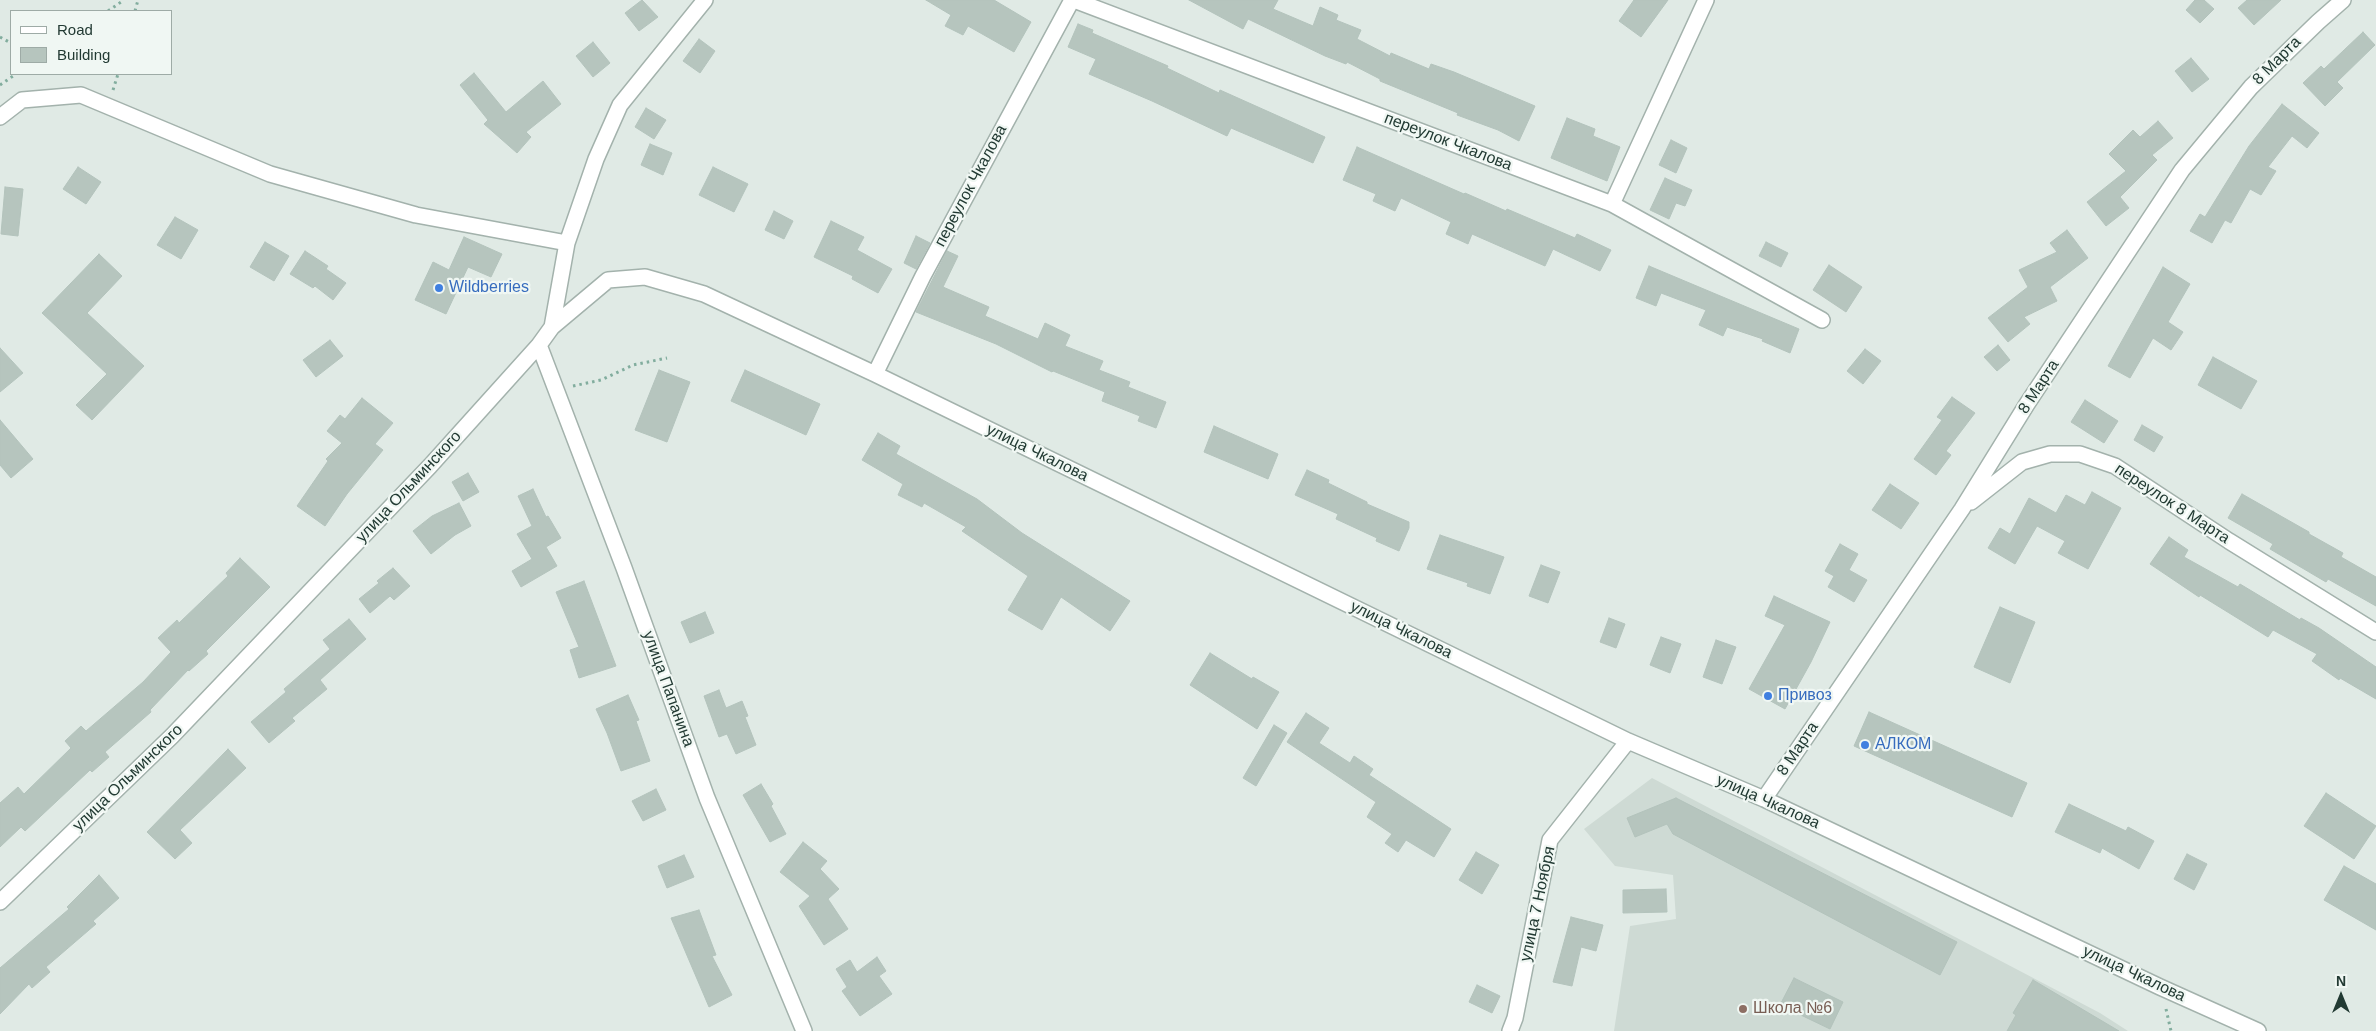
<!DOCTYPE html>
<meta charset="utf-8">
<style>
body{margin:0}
#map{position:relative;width:2376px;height:1031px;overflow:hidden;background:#e0eae5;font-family:Arial,sans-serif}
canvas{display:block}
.legend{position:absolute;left:10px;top:10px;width:162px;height:65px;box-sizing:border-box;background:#f0f7f3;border:1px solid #9eaba6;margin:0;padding:6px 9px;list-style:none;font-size:15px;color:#223a33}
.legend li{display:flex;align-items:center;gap:10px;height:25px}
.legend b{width:25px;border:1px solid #9eaba6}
.north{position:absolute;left:2316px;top:971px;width:50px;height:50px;-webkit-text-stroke:4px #f0f7f3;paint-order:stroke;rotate:0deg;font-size:14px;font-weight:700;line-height:20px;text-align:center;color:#223a33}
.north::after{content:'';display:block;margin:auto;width:18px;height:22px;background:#223a33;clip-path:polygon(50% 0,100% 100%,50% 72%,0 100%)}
</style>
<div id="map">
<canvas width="2376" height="1031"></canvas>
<ul class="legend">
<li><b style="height:6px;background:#fff"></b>Road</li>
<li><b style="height:14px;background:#b6c5be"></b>Building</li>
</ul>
<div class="north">N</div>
</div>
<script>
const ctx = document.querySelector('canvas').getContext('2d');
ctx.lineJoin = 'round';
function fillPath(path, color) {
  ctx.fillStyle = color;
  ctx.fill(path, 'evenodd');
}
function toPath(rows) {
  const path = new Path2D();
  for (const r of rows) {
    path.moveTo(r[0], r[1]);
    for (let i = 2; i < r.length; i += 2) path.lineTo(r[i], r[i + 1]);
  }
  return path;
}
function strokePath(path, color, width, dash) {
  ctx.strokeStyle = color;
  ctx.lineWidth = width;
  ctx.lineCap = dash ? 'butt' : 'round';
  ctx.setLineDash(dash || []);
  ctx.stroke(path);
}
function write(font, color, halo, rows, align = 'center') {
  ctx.font = font + ' Arial,sans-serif';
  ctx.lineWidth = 4.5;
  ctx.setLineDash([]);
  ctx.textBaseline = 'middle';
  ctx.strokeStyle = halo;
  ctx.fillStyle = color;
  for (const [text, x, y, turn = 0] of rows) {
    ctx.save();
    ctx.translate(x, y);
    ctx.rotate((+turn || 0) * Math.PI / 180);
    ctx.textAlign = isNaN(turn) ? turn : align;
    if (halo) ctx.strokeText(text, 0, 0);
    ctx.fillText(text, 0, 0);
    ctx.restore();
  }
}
fillPath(toPath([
 [1652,778,2100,1013,2128,1031,1614,1031,1630,926,1676,919,1673,875,1615,866,1584,829]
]), '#cedad4');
const building = toPath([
 [642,0,658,17,639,31,625,13,642,0],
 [926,0,994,0,1031,22,1014,52,968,26,963,35,945,26,951,15,926,0],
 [1189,0,1278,0,1273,9,1313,26,1320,7,1338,15,1336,20,1361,30,1357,39,1390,56,1391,53,1429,69,1431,64,1454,72,1535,106,1519,141,1498,130,1457,115,1458,113,1380,81,1380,79,1347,62,1346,64,1325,56,1248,19,1243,29,1189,0],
 [1634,0,1668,0,1641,37,1619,21,1634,0],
 [2195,0,2204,0,2214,9,2200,23,2186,10,2195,0],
 [2247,0,2281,0,2254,25,2238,8,2247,0],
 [1078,24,1093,30,1092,33,1168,66,1167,68,1219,93,1220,90,1325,137,1313,163,1231,128,1227,136,1152,101,1089,74,1096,59,1068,47,1078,24],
 [2363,32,2375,45,2337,82,2343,88,2325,106,2303,83,2321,66,2324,69,2363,32],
 [699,39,715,51,700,73,683,61,699,39],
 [593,42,610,63,593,77,576,56,593,42],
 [2191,58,2209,79,2192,92,2175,71,2191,58],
 [474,73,506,112,543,81,561,104,526,132,531,137,517,153,484,124,488,120,460,85,474,73],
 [2282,104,2319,133,2307,148,2292,136,2268,167,2276,171,2261,195,2250,189,2231,223,2225,220,2212,243,2190,231,2200,214,2205,217,2249,146,2282,104],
 [646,108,666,120,654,139,635,127,646,108],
 [1567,118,1595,129,1593,136,1620,147,1607,181,1551,158,1567,118],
 [2158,121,2173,138,2152,155,2157,160,2120,197,2129,208,2106,226,2087,202,2126,171,2109,154,2133,130,2140,137,2158,121],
 [1671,140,1687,148,1676,173,1659,165,1671,140],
 [650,144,672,153,663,175,641,165,650,144],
 [1357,147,1464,194,1465,193,1506,211,1507,209,1575,238,1577,234,1611,250,1600,271,1553,249,1545,266,1472,234,1468,244,1446,234,1451,222,1401,198,1395,211,1373,201,1376,194,1343,180,1357,147],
 [78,167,101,182,86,204,63,189,78,167],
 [713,167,748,184,734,212,699,195,713,167],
 [1665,178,1692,190,1685,206,1676,203,1669,219,1650,210,1665,178],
 [5,187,23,189,18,236,1,234,5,187],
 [774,211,793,221,784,239,765,230,774,211],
 [175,217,198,230,181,259,157,245,175,217],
 [831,221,864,237,857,250,892,269,878,293,852,279,853,276,814,257,831,221],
 [2067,230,2088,258,2050,287,2057,301,2024,317,2030,324,2008,342,1988,318,2028,287,2019,270,2057,252,2050,243,2067,230],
 [916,236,930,243,916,269,904,263,916,236],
 [464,237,502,254,491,277,468,267,446,314,415,300,433,262,449,270,464,237],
 [265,242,289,256,274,281,250,267,265,242],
 [1766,242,1788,253,1781,267,1759,256,1766,242],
 [305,251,328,266,326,269,346,283,333,300,315,286,313,288,290,274,305,251],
 [947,251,958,256,943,287,989,307,985,316,1038,339,1045,323,1070,335,1065,346,1103,361,1099,370,1130,382,1128,387,1166,402,1156,428,1138,421,1140,416,1102,401,1105,392,1053,371,1052,372,996,344,916,312,947,251],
 [99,254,122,276,87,313,144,366,92,420,76,405,107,374,42,313,99,254],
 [1829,265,1862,287,1846,312,1813,290,1829,265],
 [1649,266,1799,329,1790,353,1762,341,1763,339,1727,327,1723,336,1699,325,1706,310,1661,293,1656,306,1636,298,1649,266],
 [2163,267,2190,284,2168,322,2183,332,2171,350,2153,338,2130,378,2108,366,2163,267],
 [330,340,343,356,316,377,303,360,330,340],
 [1998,345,2010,360,1997,371,1984,357,1998,345],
 [0,348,23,373,0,392,0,348],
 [1865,349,1881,361,1863,384,1847,371,1865,349],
 [2213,357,2257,381,2241,409,2198,385,2213,357],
 [659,370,690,382,667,442,635,430,659,370],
 [745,370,820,404,806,435,731,401,745,370],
 [1952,397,1975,413,1946,451,1951,455,1936,475,1914,459,1942,420,1937,417,1952,397],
 [362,398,393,423,375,444,383,450,347,494,325,526,297,506,328,461,326,459,342,443,327,431,340,415,345,419,362,398],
 [2085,400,2118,421,2104,443,2071,422,2085,400],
 [0,420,33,459,11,478,0,465,0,420],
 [2142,425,2163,437,2154,452,2134,440,2142,425],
 [1214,426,1278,454,1268,479,1204,452,1214,426],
 [878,433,900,446,896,454,977,499,1022,533,1130,601,1110,631,1061,597,1042,630,1008,610,1028,576,962,531,966,527,924,503,922,507,898,495,903,484,862,460,878,433],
 [1307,470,1329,480,1328,483,1367,502,1367,504,1409,522,1409,528,1399,551,1376,541,1377,538,1336,519,1338,514,1295,495,1307,470],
 [468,473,479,492,463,501,452,482,468,473],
 [1890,484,1919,503,1901,529,1872,510,1890,484],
 [533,489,546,517,548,516,561,538,546,547,557,566,521,587,512,571,532,559,517,534,532,526,518,496,533,489],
 [2092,492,2121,508,2088,569,2058,553,2065,541,2037,526,2015,564,1988,548,2000,528,2010,534,2029,498,2056,513,2066,495,2085,505,2092,492],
 [2242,494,2309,532,2309,534,2343,553,2341,557,2376,577,2376,606,2328,579,2326,582,2270,549,2273,544,2228,518,2242,494],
 [459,503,471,526,455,535,431,554,413,531,432,516,459,503],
 [1440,535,1504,557,1490,594,1467,586,1468,583,1427,569,1440,535],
 [2169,537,2188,550,2184,557,2238,587,2240,584,2300,620,2301,618,2319,628,2376,667,2376,699,2340,678,2339,680,2312,661,2317,654,2273,630,2268,637,2200,595,2199,597,2150,564,2169,537],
 [1840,544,1858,554,1849,570,1867,580,1854,602,1828,587,1834,576,1825,571,1840,544],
 [240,558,270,587,206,651,208,654,189,671,188,670,150,710,151,712,105,752,109,757,92,772,90,770,25,831,21,827,0,847,0,803,18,787,24,794,71,748,65,741,81,726,86,731,143,682,171,652,158,638,177,620,179,623,228,576,226,573,240,558],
 [1541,565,1560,572,1548,603,1529,596,1541,565],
 [393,568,410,586,394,600,390,596,370,613,359,599,379,583,377,581,393,568],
 [584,581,616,666,579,678,570,650,579,647,556,592,584,581],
 [1774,596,1830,622,1811,662,1785,709,1749,689,1785,625,1765,616,1774,596],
 [2000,607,2035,622,2010,683,1974,667,2000,607],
 [705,612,714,633,690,643,681,622,705,612],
 [1609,618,1625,624,1616,648,1600,642,1609,618],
 [349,619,366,639,320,680,327,689,292,718,295,721,269,743,251,722,286,692,284,689,330,649,323,640,349,619],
 [1661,637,1681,644,1670,673,1650,665,1661,637],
 [1716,640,1736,647,1722,684,1703,677,1716,640],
 [1210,653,1252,679,1253,677,1279,692,1257,729,1190,685,1210,653],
 [719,690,726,708,742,701,748,716,745,717,756,745,736,754,727,734,719,737,704,696,719,690],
 [628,695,639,720,636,721,650,761,621,771,607,733,596,709,628,695],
 [1869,712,2027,783,2012,817,1854,746,1869,712],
 [1306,713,1329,728,1319,743,1350,763,1354,756,1373,769,1369,775,1451,829,1434,857,1406,840,1398,852,1385,843,1392,834,1367,817,1376,802,1287,742,1306,713],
 [1274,725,1287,733,1256,786,1243,778,1274,725],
 [228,749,246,768,180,830,192,843,175,859,147,832,228,749],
 [761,784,773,804,771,806,786,834,770,842,743,795,761,784],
 [656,789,666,810,643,821,632,801,656,789],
 [2326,793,2376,826,2354,859,2304,826,2326,793],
 [1676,798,1957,942,1940,975,1673,834,1667,824,1635,837,1627,818,1676,798],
 [2069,804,2126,831,2128,827,2154,841,2139,869,2102,848,2100,853,2055,832,2069,804],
 [803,842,827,861,820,869,839,889,828,899,848,929,824,945,799,906,810,896,780,872,803,842],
 [1476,852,1499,865,1482,894,1459,880,1476,852],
 [2187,854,2207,864,2194,890,2174,879,2187,854],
 [684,855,694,877,667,888,658,866,684,855],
 [2344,866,2376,884,2376,930,2324,900,2344,866],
 [99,875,119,898,93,921,96,924,46,967,50,972,32,988,29,984,0,1014,0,968,69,909,67,907,99,875],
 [1666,889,1667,912,1623,913,1623,890,1666,889],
 [699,910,716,955,712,956,732,995,709,1007,671,918,699,910],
 [1571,917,1603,925,1596,951,1581,947,1572,986,1553,982,1571,917],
 [877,957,886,971,879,976,892,994,860,1016,842,991,847,987,836,969,850,960,857,972,877,957],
 [1794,978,1843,1002,1830,1029,1780,1005,1794,978],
 [2033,980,2119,1031,2007,1031,2016,1015,2013,1013,2033,980],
 [1477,985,1500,996,1492,1013,1469,1002,1477,985]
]);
fillPath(building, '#b6c5be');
strokePath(building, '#b3c3bc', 1);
const minor = toPath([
 [1074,0,1612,204,1706,0],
 [0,117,22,100,81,95,270,174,416,215,567,243],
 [1612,204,1822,320],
 [552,327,608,280,645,277,704,294,875,374,1628,741,1764,799,2160,987,2258,1031],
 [539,345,624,568,707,798,804,1031],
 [875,374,923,276,1072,0],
 [1971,502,2022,462,2050,454,2080,454,2115,466,2229,541,2376,632],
 [1764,799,1962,509,2027,404,2182,170,2251,87,2318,22,2343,0],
 [0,902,172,736,430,466,539,345,552,327,567,243,596,159,620,105,705,0],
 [1510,1031,1515,1018,1550,840,1628,741]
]);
strokePath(minor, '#a3b2ac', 18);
strokePath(toPath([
 [108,11,124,0],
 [135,11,138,0],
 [0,37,11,43],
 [0,85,16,74],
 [113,90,118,74],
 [573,386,601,380,633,365,667,358],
 [2166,1009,2171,1031]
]), '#82ad9e', 3, [2.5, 4]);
strokePath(minor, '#fff', 15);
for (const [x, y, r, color] of [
 [439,288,5,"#3f7fe0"],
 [1768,696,5,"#3f7fe0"],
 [1865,745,5,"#3f7fe0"],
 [1743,1009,5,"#8d6e63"]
]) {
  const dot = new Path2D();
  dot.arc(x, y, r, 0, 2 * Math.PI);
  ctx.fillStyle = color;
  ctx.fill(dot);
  strokePath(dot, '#f0f7f3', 2);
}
write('16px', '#223a33', '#f0f7f3', [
 ["8 Марта",2277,61,-45],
 ["переулок Чкалова",1448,142,21],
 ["переулок Чкалова",971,186,-62],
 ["8 Марта",2039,387,-57],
 ["улица Чкалова",1037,453,26],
 ["улица Ольминского",409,487,-47],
 ["переулок 8 Марта",2172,504,33],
 ["улица Чкалова",1401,630,26],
 ["улица Папанина",668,689,70],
 ["8 Марта",1798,749,-56],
 ["улица Ольминского",128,778,-44],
 ["улица Чкалова",1768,802,24],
 ["улица 7 Ноября",1538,904,-78],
 ["улица Чкалова",2134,974,25]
]);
write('16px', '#366cbe', '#f0f7f3', [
 ["Wildberries",449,288],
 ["Привоз",1778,696],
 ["АЛКОМ",1875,745]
], 'left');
write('16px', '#785e54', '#f0f7f3', [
 ["Школа №6",1753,1009]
], 'left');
</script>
